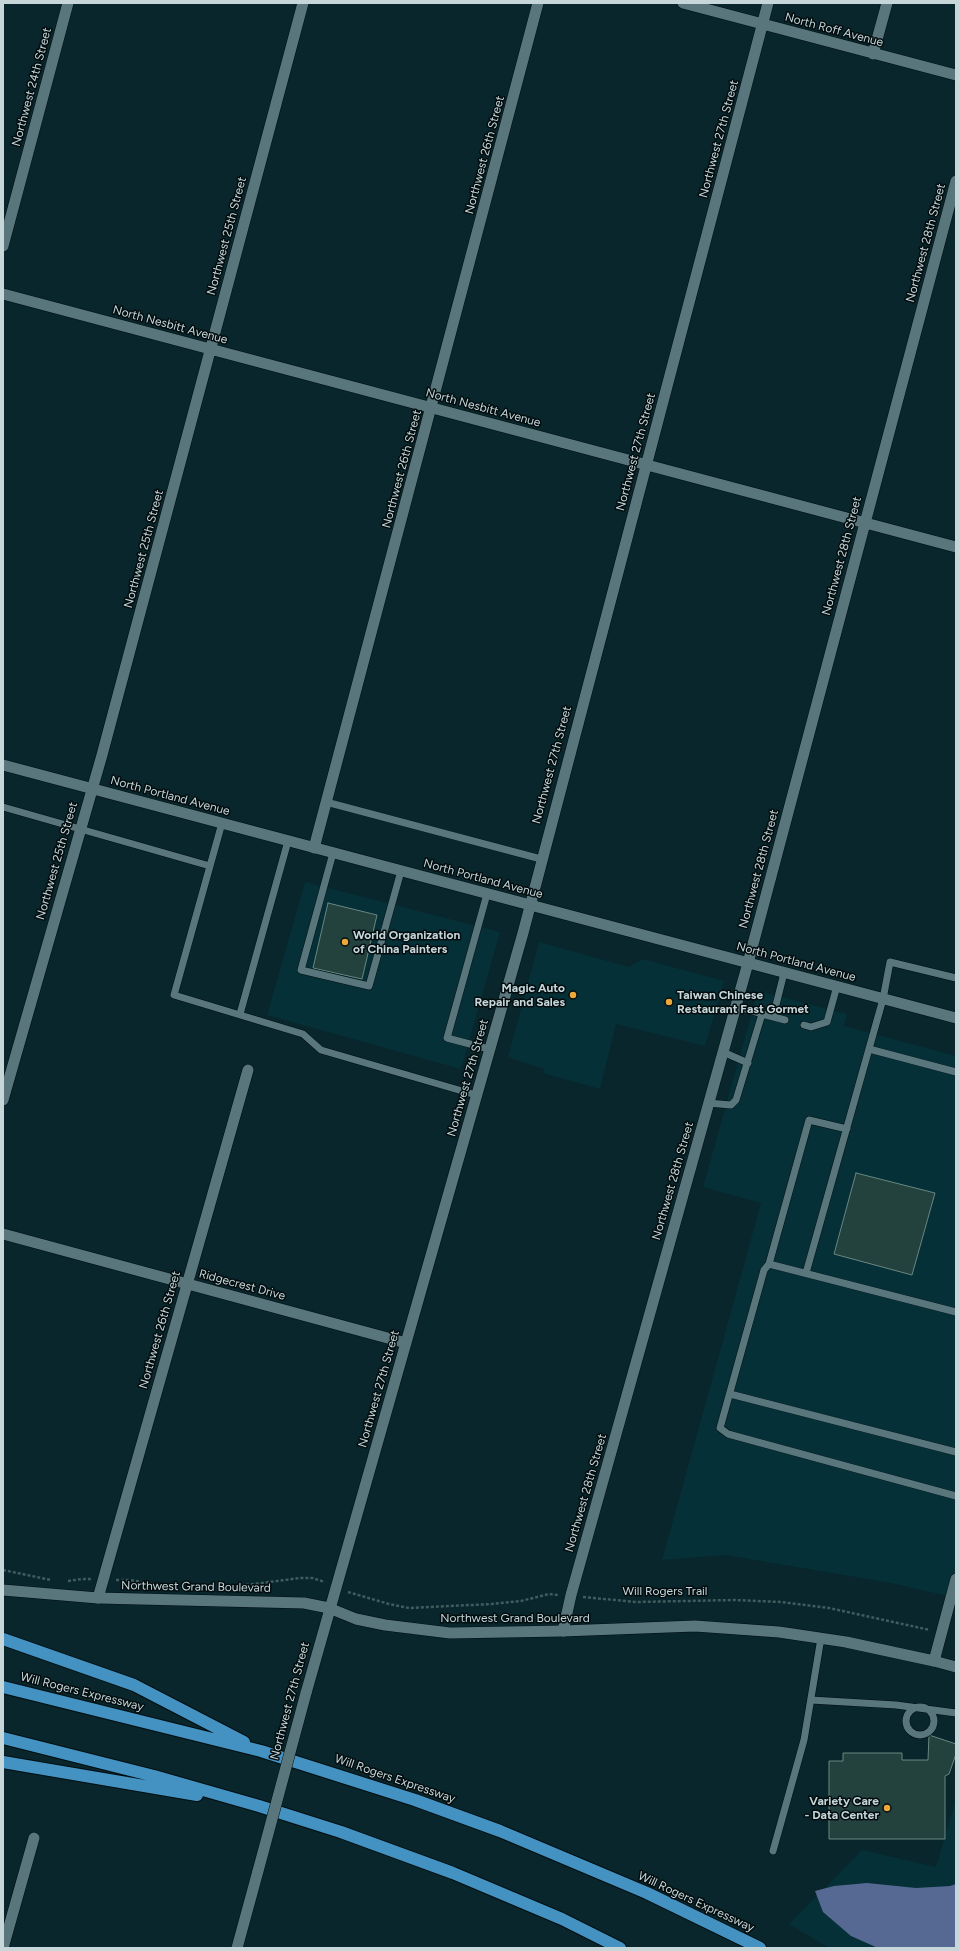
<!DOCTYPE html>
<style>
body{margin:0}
#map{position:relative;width:959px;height:1951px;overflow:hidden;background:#08262b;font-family:Figtree,sans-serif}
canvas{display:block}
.frame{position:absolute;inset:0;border:4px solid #c6d6d9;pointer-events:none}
</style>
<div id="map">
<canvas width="959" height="1951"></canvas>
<div class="frame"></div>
</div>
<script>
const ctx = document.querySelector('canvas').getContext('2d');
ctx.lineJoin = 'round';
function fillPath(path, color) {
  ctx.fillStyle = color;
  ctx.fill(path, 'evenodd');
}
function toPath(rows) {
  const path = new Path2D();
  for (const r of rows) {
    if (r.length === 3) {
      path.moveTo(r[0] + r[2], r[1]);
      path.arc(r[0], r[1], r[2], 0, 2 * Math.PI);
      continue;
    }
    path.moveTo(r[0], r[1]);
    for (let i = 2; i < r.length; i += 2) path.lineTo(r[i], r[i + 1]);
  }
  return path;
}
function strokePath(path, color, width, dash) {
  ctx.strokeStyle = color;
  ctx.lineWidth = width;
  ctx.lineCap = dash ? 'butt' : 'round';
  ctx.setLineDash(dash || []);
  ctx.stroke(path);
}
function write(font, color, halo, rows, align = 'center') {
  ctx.font = font + ' Figtree,sans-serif';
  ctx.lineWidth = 3;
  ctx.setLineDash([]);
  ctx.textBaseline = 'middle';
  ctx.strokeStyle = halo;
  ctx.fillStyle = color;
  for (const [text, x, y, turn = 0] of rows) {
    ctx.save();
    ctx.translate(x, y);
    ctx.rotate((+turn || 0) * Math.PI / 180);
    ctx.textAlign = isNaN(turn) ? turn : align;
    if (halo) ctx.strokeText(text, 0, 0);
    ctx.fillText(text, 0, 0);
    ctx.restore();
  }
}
fillPath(toPath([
 [305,882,500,932,461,1069,267,1015],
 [539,942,629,967,643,959,724,981,705,1046,616,1024,600,1089,543,1073,544,1069,508,1057],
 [758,991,847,1014,844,1026,956,1056,956,1598,891,1583,726,1555,662,1560,761,1203,703,1187],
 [956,1798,956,1948,829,1948,789,1924,862,1850,936,1867]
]), '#063037');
fillPath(toPath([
 [867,1883,916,1888,950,1886,956,1884,956,1948,878,1948,851,1936,823,1912,815,1891,834,1886]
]), '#566992');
const building = toPath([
 [328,903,377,915,362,979,313,968,328,903],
 [856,1173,935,1193,912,1275,834,1254,856,1173],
 [929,1735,956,1744,956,1754,949,1774,945,1776,945,1839,829,1839,829,1761,843,1761,843,1753,902,1753,902,1760,928,1760,929,1735]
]);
fillPath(building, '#24423d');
strokePath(building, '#688782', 1);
const service = toPath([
 [326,802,541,859],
 [3,807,210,866],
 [222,823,174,995,303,1034,321,1050,476,1095],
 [333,853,301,970,369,986,401,871],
 [487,894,447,1038,489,1049],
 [240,1014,288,841],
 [762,1014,785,1020],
 [773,1017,784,973],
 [804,1025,811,1027,827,1022,837,986],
 [869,1049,956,1072],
 [723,1052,748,1063],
 [708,1103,731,1105,736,1100,762,1014,735,1006],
 [769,1264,809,1120,847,1129],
 [806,1273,883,999,890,962,956,978],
 [956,1312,769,1264,764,1270,720,1428,728,1434,956,1496],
 [730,1394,956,1452],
 [811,1700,896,1705,956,1713],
 [920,1721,14],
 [773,1851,804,1740,821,1638]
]);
const minor = toPath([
 [683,3,956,75],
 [873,54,887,3],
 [3,246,68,3],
 [3,294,956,547],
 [314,848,538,3],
 [3,1100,102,755,303,3],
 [3,1234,406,1343],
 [98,1598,248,1070],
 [563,1631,571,1595,748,963,956,181],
 [934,1661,956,1579],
 [306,1693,523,933,768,3],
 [3,1948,34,1838],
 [237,1948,258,1871]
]);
const tertiary = toPath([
 [3,1590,98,1598,304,1603,329,1608,356,1619,385,1625,450,1633,563,1631,695,1626,779,1632,846,1642,934,1661,956,1667]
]);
const secondary = toPath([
 [3,765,956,1018]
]);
const motorway = toPath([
 [3,1639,134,1685,244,1742],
 [3,1687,261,1751,415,1800,500,1831,647,1893,760,1948],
 [3,1738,154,1776,259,1806,341,1832,453,1873,562,1919,620,1948],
 [3,1762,197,1795]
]);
strokePath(service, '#000e11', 8);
strokePath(minor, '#000e11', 12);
strokePath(tertiary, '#000e11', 12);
strokePath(secondary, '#000e11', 12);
strokePath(motorway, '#000e11', 14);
strokePath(toPath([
 [3,1570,51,1580],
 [116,1580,129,1580,162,1585],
 [68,1581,82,1579,91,1579],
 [231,1587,300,1578,312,1578,325,1582],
 [348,1592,389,1604,409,1608,492,1604,521,1601,549,1594,558,1595],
 [583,1597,636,1602,734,1600,781,1602,829,1608,930,1630]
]), '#415b5f', 2.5, [3, 2]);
strokePath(service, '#58767c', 7);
strokePath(minor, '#58767c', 11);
strokePath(tertiary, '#58767c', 11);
strokePath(secondary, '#58767c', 11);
strokePath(motorway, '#4392c2', 12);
const minorBridge = toPath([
 [258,1871,306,1693]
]);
strokePath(minorBridge, '#000e11', 12, []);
strokePath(minorBridge, '#58767c', 11);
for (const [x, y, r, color] of [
 [345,942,4,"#eda83b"],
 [573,995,4,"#eda83b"],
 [669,1002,4,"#eda83b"],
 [887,1808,4,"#eda83b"]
]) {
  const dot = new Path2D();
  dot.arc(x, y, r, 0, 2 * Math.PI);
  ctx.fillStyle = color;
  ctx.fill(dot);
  strokePath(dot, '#030d0f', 1.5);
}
write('12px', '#c6d6d9', '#030d0f', [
 ["North Roff Avenue",834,30,15],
 ["Northwest 24th Street",32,87,-75],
 ["Northwest 27th Street",719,139,-75],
 ["Northwest 26th Street",485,155,-75],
 ["Northwest 25th Street",227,236,-75],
 ["Northwest 28th Street",926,243,-75],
 ["North Nesbitt Avenue",170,325,15],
 ["North Nesbitt Avenue",483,408,15],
 ["Northwest 27th Street",636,452,-75],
 ["Northwest 26th Street",402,469,-75],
 ["Northwest 25th Street",144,549,-75],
 ["Northwest 28th Street",842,556,-75],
 ["Northwest 27th Street",552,765,-75],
 ["North Portland Avenue",170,796,15],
 ["Northwest 25th Street",57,861,-74],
 ["Northwest 28th Street",759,869,-75],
 ["North Portland Avenue",483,879,15],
 ["North Portland Avenue",796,962,15],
 ["Northwest 27th Street",468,1078,-74],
 ["Northwest 28th Street",673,1181,-74],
 ["Ridgecrest Drive",242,1285,15],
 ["Northwest 26th Street",160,1330,-74],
 ["Northwest 27th Street",379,1389,-74],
 ["Northwest 28th Street",586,1493,-74],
 ["Northwest Grand Boulevard",196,1587,1],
 ["Will Rogers Trail",665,1591],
 ["Northwest Grand Boulevard",515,1618],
 ["Will Rogers Expressway",82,1692,14],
 ["Northwest 27th Street",290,1701,-75],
 ["Will Rogers Expressway",395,1779,19],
 ["Will Rogers Expressway",696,1902,25]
]);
write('bold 12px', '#c6d6d9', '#030d0f', [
 ["World Organization",353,935],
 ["of China Painters",353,949],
 ["Magic Auto",565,988,"right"],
 ["Repair and Sales",565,1002,"right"],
 ["Taiwan Chinese",677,995],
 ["Restaurant Fast Gormet",677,1009],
 ["Variety Care",879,1801,"right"],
 ["- Data Center",879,1815,"right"]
], 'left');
</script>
